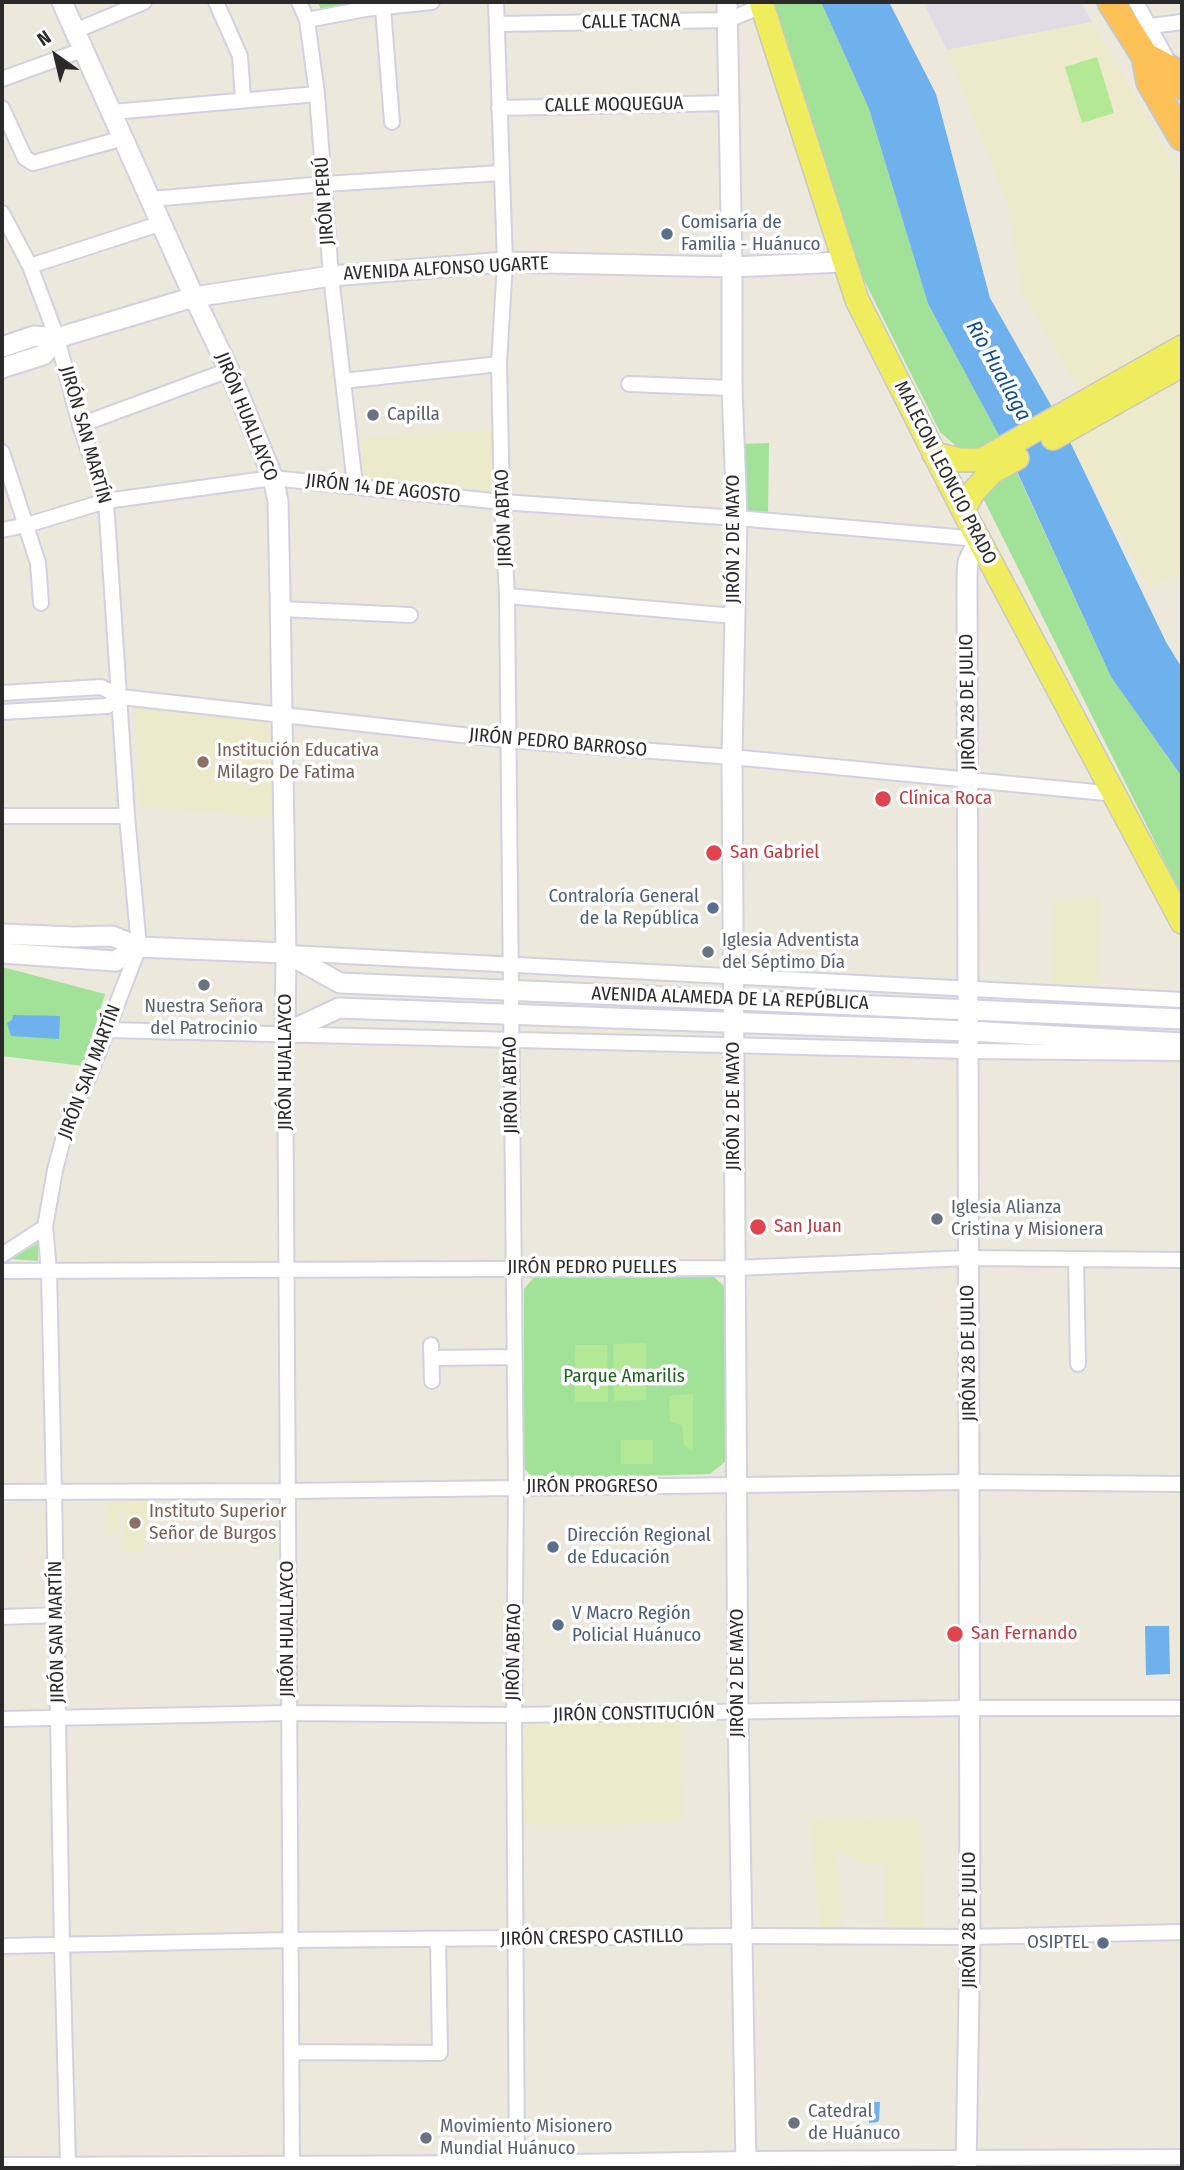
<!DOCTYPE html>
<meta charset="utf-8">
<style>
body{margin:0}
#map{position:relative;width:1184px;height:2170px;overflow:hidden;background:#ece8dc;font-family:"Fira Sans Condensed",sans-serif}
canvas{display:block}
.frame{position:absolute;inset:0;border:4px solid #2a2a2a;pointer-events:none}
.north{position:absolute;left:21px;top:21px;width:70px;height:70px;-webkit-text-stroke:5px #fff;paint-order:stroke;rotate:326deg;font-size:19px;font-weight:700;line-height:28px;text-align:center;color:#2a2a2a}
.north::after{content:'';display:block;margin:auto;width:24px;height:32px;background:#2a2a2a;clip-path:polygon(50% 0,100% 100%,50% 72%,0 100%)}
</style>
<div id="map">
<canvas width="1184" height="2170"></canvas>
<div class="frame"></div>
<div class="north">N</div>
</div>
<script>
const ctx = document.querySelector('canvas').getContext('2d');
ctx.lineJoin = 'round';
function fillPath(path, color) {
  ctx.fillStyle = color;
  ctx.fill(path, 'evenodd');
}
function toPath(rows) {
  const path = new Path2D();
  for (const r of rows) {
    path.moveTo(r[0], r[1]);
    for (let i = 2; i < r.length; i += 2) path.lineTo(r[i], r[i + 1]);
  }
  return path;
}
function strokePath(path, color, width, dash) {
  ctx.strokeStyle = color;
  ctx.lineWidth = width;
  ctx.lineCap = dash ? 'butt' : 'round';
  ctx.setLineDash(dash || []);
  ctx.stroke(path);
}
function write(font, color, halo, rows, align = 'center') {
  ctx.font = font + ' "Fira Sans Condensed",sans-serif';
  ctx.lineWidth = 7;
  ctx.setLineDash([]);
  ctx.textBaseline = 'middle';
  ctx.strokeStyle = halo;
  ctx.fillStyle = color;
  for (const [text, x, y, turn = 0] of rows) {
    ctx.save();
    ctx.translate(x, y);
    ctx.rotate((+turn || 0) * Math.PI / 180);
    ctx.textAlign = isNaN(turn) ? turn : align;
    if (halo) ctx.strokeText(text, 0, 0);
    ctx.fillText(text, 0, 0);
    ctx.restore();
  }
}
fillPath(toPath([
 [923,2,1081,2,1092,22,947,50]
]), '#e0dce4');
fillPath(toPath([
 [1092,22,1182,179,1182,331,1081,392,1022,293,1007,202,947,50],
 [1182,373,1182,571,1149,589,1070,442],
 [498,429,498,488,491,496,368,480,363,475,362,437],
 [135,704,268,718,273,818,139,806],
 [1101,897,1097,984,1052,983,1053,899],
 [109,1494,150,1494,143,1552,121,1551,125,1511,119,1512,118,1534,104,1534],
 [681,1719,682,1822,524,1824,523,1728,530,1721],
 [918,1818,921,1843,923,1927,886,1927,885,1864,865,1864,837,1851,842,1928,821,1930,810,1819]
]), '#ede9cb');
fillPath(toPath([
 [317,2,356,2,357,7,321,9],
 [771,2,821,2,869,109,928,304,1000,437,965,454,940,432,852,256],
 [769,443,768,512,748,511,742,503,742,444],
 [1014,466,1111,677,1182,777,1182,896,983,498,992,480],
 [2,967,105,994,83,1066,2,1056],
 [38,1243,38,1261,11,1259],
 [714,1277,725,1287,726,1461,710,1474,534,1479,524,1468,524,1289,533,1278]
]), '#a2e298');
fillPath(toPath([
 [1097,57,1114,113,1082,123,1065,67],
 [646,1343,646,1400,614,1401,613,1344],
 [575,1345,607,1345,608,1402,575,1402],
 [693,1394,693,1452,684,1445,682,1425,670,1422,669,1396],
 [621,1440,653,1440,653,1464,621,1464]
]), '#b3e994');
fillPath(toPath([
 [821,2,889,2,936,94,990,298,1061,423,1166,642,1182,668,1182,777,1111,677,1009,454,928,304,869,109],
 [13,1015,60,1016,59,1039,11,1036,7,1023,12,1020],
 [1145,1626,1169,1626,1170,1674,1146,1675],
 [874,2102,880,2102,879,2119,878,2122,869,2123,869,2107]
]), '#6fb1ed');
const street = toPath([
 [216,2,240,56,243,99],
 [299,2,307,20,317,94,331,276,355,485],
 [496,2,505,262,499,364,502,502,507,596,516,1487,514,1715,517,2168],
 [1136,2,1170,65],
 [383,8,392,122],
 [307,20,365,9,432,2],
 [497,24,728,20,762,6],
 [1143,27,1182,22],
 [75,31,144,2],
 [2,79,85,49],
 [2,108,25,158,33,163,124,138],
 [499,108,729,103],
 [113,112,317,94],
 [152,199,324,184,501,173],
 [2,213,30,266,57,338,80,425,106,501,127,816,139,947,90,1074,68,1121,55,1170,45,1227,49,1271,54,1492,62,1946,68,2164],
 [30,266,162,223],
 [343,381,499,364],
 [629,384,732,388],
 [80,425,229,370],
 [2,452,38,563,41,603],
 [2,530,27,525,106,501,273,478,502,502,737,518,979,539],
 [507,596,734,616],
 [281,609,410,615],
 [2,693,101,687,121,697],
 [2,712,107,706,121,697,507,740,732,757,1116,794],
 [2,816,127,816],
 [289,953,1182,1000],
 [107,1030,968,1051,1182,1053],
 [285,1033,292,2168],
 [2,1255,45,1227],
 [1076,1259,1078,1364],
 [2,1271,736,1268,968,1258,1182,1260],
 [431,1345,432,1381],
 [432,1358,514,1357],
 [2,1492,287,1491,970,1482,1182,1484],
 [2,1617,56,1615],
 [2,1719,289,1713,514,1715,969,1708,1182,1708],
 [2,1946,292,1940,741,1936,970,1937,1182,1932],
 [291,2052,440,2053,438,1939],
 [2,2165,517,2163,746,2159,1182,2157]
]);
const secondary = toPath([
 [62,2,194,297,229,370,273,478,278,501,280,594,286,953,285,1033,339,1008,969,1031,1182,1043],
 [727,2,732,267,732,388,737,518,732,757,738,1712,746,2168],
 [2,347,34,336,57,338,194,297,331,276,505,262,732,267,843,262],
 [2,368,43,355,57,338],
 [2,934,73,937,112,936,139,947,286,953,340,983,1182,1019],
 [2,953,115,961,139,947],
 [966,2168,970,1937,967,575,968,562,979,539]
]);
const primary = toPath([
 [761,2,857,300,963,510,1182,922],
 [1053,438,1173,370],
 [934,454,960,460,982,460,1182,347],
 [963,510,974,491,992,472,1017,458]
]);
const highway = toPath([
 [1111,2,1145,56,1150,82,1182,137],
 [1145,56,1172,70,1182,86]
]);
strokePath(street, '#d1d1e2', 18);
strokePath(secondary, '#d1d1e2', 23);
strokePath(primary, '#c8c8c8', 26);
strokePath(highway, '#c8c8c8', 30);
strokePath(street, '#fff', 14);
strokePath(secondary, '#fff', 19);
strokePath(primary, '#efec5d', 23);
strokePath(highway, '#fcc156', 26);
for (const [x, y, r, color] of [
 [667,234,7,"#5c6f8a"],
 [373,415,7,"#6b7280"],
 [203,762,7,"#8d6e63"],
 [883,799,9,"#e0444e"],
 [714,853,9,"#e0444e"],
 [713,908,7,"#5c6f8a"],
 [708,952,7,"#6b7280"],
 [204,985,7,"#6b7280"],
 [937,1219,7,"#6b7280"],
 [758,1227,9,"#e0444e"],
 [135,1523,7,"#8d6e63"],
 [553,1547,7,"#5c6f8a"],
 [558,1625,7,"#5c6f8a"],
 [955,1634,9,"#e0444e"],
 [1103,1943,7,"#5c6f8a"],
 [794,2123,7,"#6b7280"],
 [426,2138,7,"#6b7280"]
]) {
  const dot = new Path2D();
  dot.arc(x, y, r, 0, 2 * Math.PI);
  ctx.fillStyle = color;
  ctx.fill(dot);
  strokePath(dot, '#fff', 2.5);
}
write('19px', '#2a2a2a', '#fff', [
 ["CALLE TACNA",631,22,-1],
 ["CALLE MOQUEGUA",614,105,-1],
 ["JIRÓN PERÚ",325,201,-94],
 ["AVENIDA ALFONSO UGARTE",446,269,-3],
 ["JIRÓN HUALLAYCO",246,417,68],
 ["JIRÓN SAN MARTÍN",85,435,74],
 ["MALECON LEONCIO PRADO",945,473,63],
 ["JIRÓN 14 DE AGOSTO",383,489,6],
 ["JIRÓN ABTAO",504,518,-92],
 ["JIRÓN 2 DE MAYO",734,539,-90],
 ["JIRÓN 28 DE JULIO",968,702,-91],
 ["JIRÓN PEDRO BARROSO",558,743,5],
 ["AVENIDA ALAMEDA DE LA REPÚBLICA",730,999,2],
 ["JIRÓN HUALLAYCO",286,1062,-90],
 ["JIRÓN SAN MARTÍN",90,1072,-69],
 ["JIRÓN ABTAO",511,1085,-91],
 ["JIRÓN 2 DE MAYO",734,1106,-90],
 ["JIRÓN PEDRO PUELLES",592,1268],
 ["JIRÓN 28 DE JULIO",969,1353,-91],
 ["JIRÓN PROGRESO",592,1487],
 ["JIRÓN HUALLAYCO",288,1629,-90],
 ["JIRÓN SAN MARTÍN",57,1632,-91],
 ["JIRÓN ABTAO",514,1652,-89],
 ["JIRÓN 2 DE MAYO",738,1673,-90],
 ["JIRÓN CONSTITUCIÓN",634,1714,-1],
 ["JIRÓN 28 DE JULIO",970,1920,-90],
 ["JIRÓN CRESPO CASTILLO",592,1938,-1]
]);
write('19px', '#4e5e75', '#fff', [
 ["Comisaría de",681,223],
 ["Familia - Huánuco",681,245],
 ["Contraloría General",699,897,"right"],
 ["de la República",699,919,"right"],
 ["Dirección Regional",567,1536],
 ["de Educación",567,1558],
 ["V Macro Región",572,1614],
 ["Policial Huánuco",572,1636],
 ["OSIPTEL",1089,1943,"right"]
], 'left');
write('19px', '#5b616d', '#fff', [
 ["Capilla",387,415],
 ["Iglesia Adventista",722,941],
 ["del Séptimo Día",722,963],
 ["Nuestra Señora",204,1007,"center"],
 ["del Patrocinio",204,1029,"center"],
 ["Iglesia Alianza",951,1208],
 ["Cristina y Misionera",951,1230],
 ["Catedral",808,2112],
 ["de Huánuco",808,2134],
 ["Movimiento Misionero",440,2127],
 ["Mundial Huánuco",440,2149]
], 'left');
write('19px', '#785e54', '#fff', [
 ["Institución Educativa",217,751],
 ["Milagro De Fatima",217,773],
 ["Instituto Superior",149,1512],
 ["Señor de Burgos",149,1534]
], 'left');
write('19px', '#be3a42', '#fff', [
 ["Clínica Roca",899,799],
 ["San Gabriel",730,853],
 ["San Juan",774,1227],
 ["San Fernando",971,1634]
], 'left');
write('19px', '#1a661b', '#fff', [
 ["Parque Amarilis",624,1377]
]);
write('italic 21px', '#0e4c99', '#fff', [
 ["Río Huallaga",998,371,61]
]);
</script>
